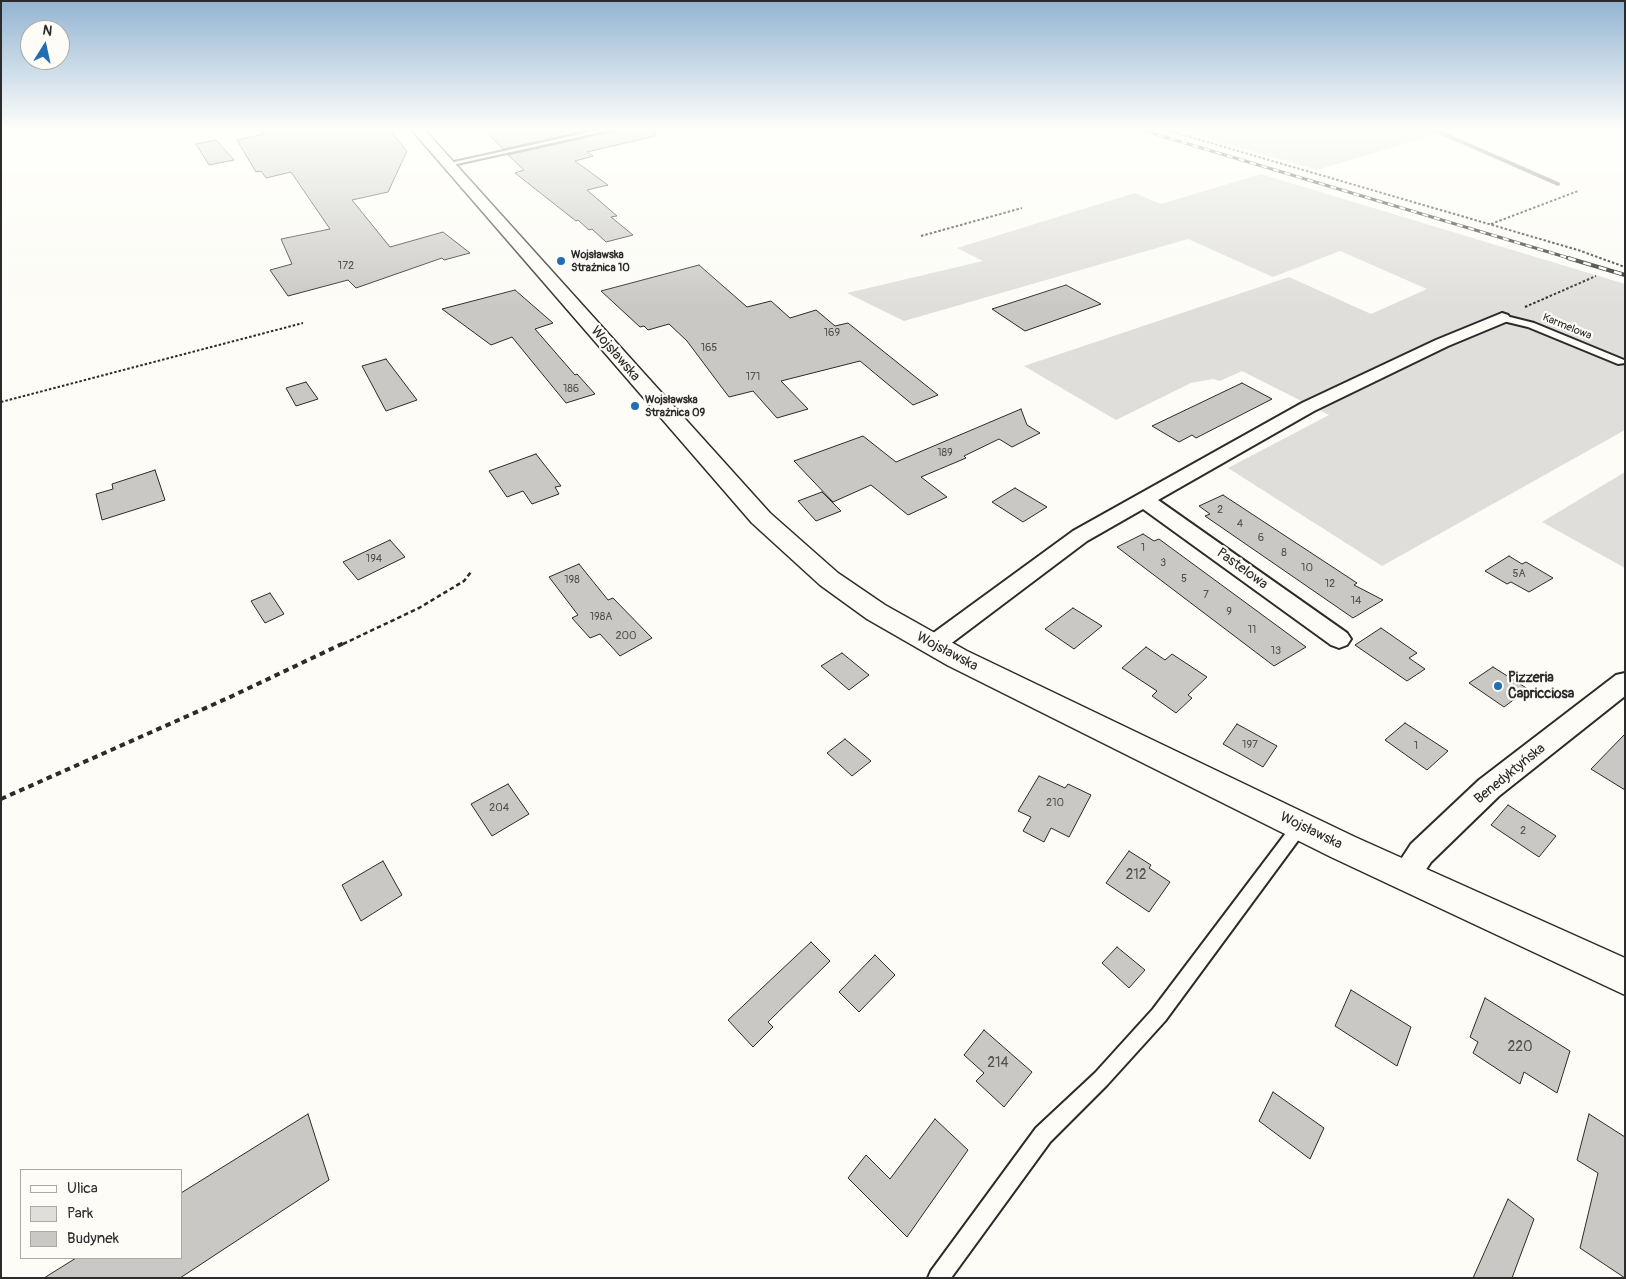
<!DOCTYPE html>
<meta charset="utf-8">
<style>
body{margin:0}
#map{position:relative;width:1626px;height:1279px;overflow:hidden;background:#fdfcf7;font-family:Pangolin,sans-serif}
canvas{display:block}
.frame{position:absolute;inset:0;border:2px solid #2b2b2b;pointer-events:none}
.legend{position:absolute;left:20px;top:1169px;width:162px;height:90px;box-sizing:border-box;background:#fdfcf7;border:1px solid #a9a8a5;margin:0;padding:6px 9px;list-style:none;font-size:15px;color:#2b2b2b}
.legend li{display:flex;align-items:center;gap:10px;height:25px}
.legend b{width:25px;border:1px solid #a9a8a5}
.north{position:absolute;left:20px;top:20px;width:50px;height:50px;box-sizing:border-box;background:#fdfcf7;border:1px solid #a9a8a5;border-radius:50%;rotate:10deg;font-size:14px;font-weight:700;line-height:20px;text-align:center;color:#2b2b2b}
.north::after{content:'';display:block;margin:auto;width:18px;height:22px;background:#1f6fb2;clip-path:polygon(50% 0,100% 100%,50% 72%,0 100%)}
</style>
<div id="map">
<canvas width="1626" height="1279"></canvas>
<div class="frame"></div>
<ul class="legend">
<li><b style="height:6px;background:#fdfcf7"></b>Ulica</li>
<li><b style="height:14px;background:#dfdeda"></b>Park</li>
<li><b style="height:14px;background:#c9c8c4"></b>Budynek</li>
</ul>
<div class="north">N</div>
</div>
<script>
const ctx = document.querySelector('canvas').getContext('2d');
ctx.lineJoin = 'round';
function fillPath(path, color) {
  ctx.fillStyle = color;
  ctx.fill(path, 'evenodd');
}
function toPath(rows) {
  const path = new Path2D();
  for (const r of rows) {
    path.moveTo(r[0], r[1]);
    for (let i = 2; i < r.length; i += 2) path.lineTo(r[i], r[i + 1]);
  }
  return path;
}
function strokePath(path, color, width, dash) {
  ctx.strokeStyle = color;
  ctx.lineWidth = width;
  ctx.lineCap = dash ? 'butt' : 'round';
  ctx.setLineDash(dash || []);
  ctx.stroke(path);
}
function write(font, color, halo, rows, align = 'center') {
  ctx.font = font + ' Pangolin,sans-serif';
  ctx.lineWidth = 4.5;
  ctx.setLineDash([]);
  ctx.textBaseline = 'middle';
  ctx.strokeStyle = halo;
  ctx.fillStyle = color;
  for (const [text, x, y, turn = 0] of rows) {
    ctx.save();
    ctx.translate(x, y);
    ctx.rotate((+turn || 0) * Math.PI / 180);
    ctx.textAlign = isNaN(turn) ? turn : align;
    if (halo) ctx.strokeText(text, 0, 0);
    ctx.fillText(text, 0, 0);
    ctx.restore();
  }
}
fillPath(toPath([
 [1172,128,1458,128,1317,170],
 [1261,174,1625,284,1625,430,1382,566,1228,468,1329,415,1242,371,1220,381,1213,379,1191,383,1116,420,1024,366,1289,277,1371,314,1427,289,1340,251,1273,277,1188,239,904,321,847,293,983,261,957,248,1135,193,1161,204],
 [1625,472,1625,568,1542,522]
]), '#dfdeda');
strokePath(toPath([
 [1430,128,1558,184],
 [1,129,6,128]
]), '#7e7d7b', 4);
const building = toPath([
 [259,128,388,128,407,151,388,192,352,200,390,247,443,232,470,253,444,260,442,258,356,288,348,280,288,296,270,270,292,264,281,239,330,229,291,172,266,178,261,171,256,172,237,140,264,134,259,128],
 [482,128,600,128,503,149,482,128],
 [621,128,654,128,655,136,587,152,593,156,575,161,608,185,587,190,617,216,611,217,633,235,606,242,592,229,589,230,578,220,576,221,515,173,524,170,508,155,619,130,621,128],
 [216,140,234,160,209,165,196,144,216,140],
 [699,265,747,307,771,301,790,318,816,310,835,326,848,323,938,395,913,405,860,361,781,381,808,409,777,418,753,391,729,397,687,341,669,324,648,330,644,326,640,327,601,291,699,265],
 [1066,285,1101,304,1025,331,992,309,1066,285],
 [515,290,553,323,535,329,575,375,577,374,595,394,566,403,512,337,491,345,442,309,515,290],
 [386,359,417,400,386,411,362,366,386,359],
 [306,382,318,399,296,406,286,388,306,382],
 [1242,383,1272,399,1196,438,1192,435,1179,442,1152,426,1242,383],
 [1021,409,1027,425,1040,433,1012,447,999,439,964,456,966,458,921,477,947,497,908,515,871,485,833,502,794,461,863,436,896,462,1021,409],
 [536,454,561,486,555,487,559,494,532,504,523,491,507,497,489,471,536,454],
 [155,470,165,500,102,520,96,494,113,489,112,484,155,470],
 [1015,488,1047,507,1023,522,992,502,1015,488],
 [822,492,841,511,816,521,798,501,822,492],
 [1223,495,1357,583,1354,585,1383,600,1353,618,1205,516,1210,514,1199,506,1223,495],
 [1143,534,1154,541,1159,539,1306,647,1274,666,1117,547,1143,534],
 [390,540,405,557,358,580,343,562,390,540],
 [1509,556,1522,564,1526,562,1553,578,1529,592,1511,582,1507,584,1485,571,1509,556],
 [579,564,608,600,613,598,652,638,620,656,600,634,590,638,572,618,578,615,549,577,579,564],
 [270,593,284,614,265,623,251,601,270,593],
 [1073,608,1102,626,1074,649,1045,629,1073,608],
 [1381,628,1417,653,1409,658,1425,669,1407,681,1355,645,1381,628],
 [1146,647,1165,660,1172,654,1207,677,1188,695,1192,698,1176,713,1152,696,1157,691,1122,668,1146,647],
 [842,653,869,675,849,690,821,666,842,653],
 [1493,667,1528,689,1504,707,1469,683,1493,667],
 [1405,723,1448,751,1427,770,1385,740,1405,723],
 [1237,724,1277,746,1263,767,1223,744,1237,724],
 [1625,734,1625,790,1591,769,1625,734],
 [845,739,871,761,852,776,827,753,845,739],
 [1039,776,1065,788,1068,784,1091,795,1069,837,1051,828,1044,842,1023,831,1031,817,1018,811,1039,776],
 [508,784,529,814,492,836,471,804,508,784],
 [1508,805,1556,836,1539,857,1491,825,1508,805],
 [1129,851,1151,865,1149,868,1170,882,1149,912,1106,883,1129,851],
 [383,861,402,895,361,921,342,885,383,861],
 [811,942,830,961,768,1022,773,1027,753,1047,728,1020,811,942],
 [1117,947,1145,970,1129,988,1102,963,1117,947],
 [875,955,895,975,859,1012,839,992,875,955],
 [1351,990,1411,1027,1397,1066,1335,1026,1351,990],
 [1485,998,1570,1051,1557,1093,1524,1072,1520,1084,1473,1053,1478,1042,1470,1037,1485,998],
 [984,1030,1032,1072,1004,1107,976,1081,984,1073,964,1055,984,1030],
 [1273,1092,1324,1128,1310,1159,1259,1121,1273,1092],
 [308,1114,329,1180,180,1278,44,1278,76,1258,181,1258,181,1193,308,1114],
 [1589,1114,1625,1137,1625,1278,1580,1248,1598,1173,1577,1160,1589,1114],
 [935,1119,968,1150,907,1237,848,1178,866,1155,890,1179,935,1119],
 [1508,1199,1534,1219,1512,1278,1473,1278,1508,1199]
]);
fillPath(building, '#c9c8c4');
strokePath(building, '#2b2b2b', 1);
const service = toPath([
 [608,128,619,128,448,166,445,164,608,128],
 [1502,315,1534,323,1624,360,1625,363,1618,364,1528,327,1499,320,1499,316,1502,315],
 [1300,819,1305,821,1307,826,1305,831,1165,1021,1107,1085,1050,1142,951,1278,928,1278,931,1271,1036,1128,1095,1073,1153,1009,1295,821,1300,819]
]);
const minor = toPath([
 [1502,313,1508,315,1510,318,1508,321,1448,346,1314,411,1158,500,1347,633,1351,639,1347,645,1339,648,1331,645,1143,509,1087,541,941,651,933,654,925,651,921,645,925,639,1073,531,1302,403,1436,340,1502,313],
 [1625,673,1625,696,1499,796,1431,862,1415,886,1405,889,1395,886,1390,876,1411,844,1479,780,1616,675,1625,673]
]);
const tertiary = toPath([
 [410,128,423,128,770,513,838,573,885,605,967,651,1355,837,1625,958,1625,995,1331,857,947,665,867,619,820,585,752,523,410,128]
]);
strokePath(service, '#2b2b2b', 4);
strokePath(minor, '#2b2b2b', 4);
strokePath(tertiary, '#2b2b2b', 3);
strokePath(toPath([
 [1159,128,1578,250,1625,267],
 [1491,224,1578,191],
 [921,236,1022,208],
 [1525,307,1596,276],
 [1,402,303,323]
]), '#2b2b2b', 2, [2.5, 2]);
strokePath(toPath([
 [343,644,419,608,464,581,471,572]
]), '#2b2b2b', 2.5, [4.5, 3]);
strokePath(toPath([
 [1,799,228,698,346,642]
]), '#2b2b2b', 4, [5.5, 4.5]);
fillPath(service, '#fdfcf7');
fillPath(minor, '#fdfcf7');
fillPath(tertiary, '#fdfcf7');
const railFar1 = toPath([
 [1135,128,1572,259]
]);
const rail = toPath([
 [1568,258,1625,275]
]);
strokePath(railFar1, '#2b2b2b', 3);
strokePath(rail, '#2b2b2b', 4);
strokePath(railFar1, '#fdfcf7', 2, [6]);
strokePath(rail, '#fdfcf7', 2.5, [8]);
const sky = ctx.createLinearGradient(0, 0, 0, 307);
sky.addColorStop(0, '#93b4d2');
sky.addColorStop(0.42, '#fefefb');
sky.addColorStop(1, '#fefefb00');
ctx.fillStyle = sky;
ctx.fillRect(0, 0, 1626, 307);
for (const [x, y, r, color] of [
 [561,261,5,"#1f6fb2"],
 [635,406,5,"#1f6fb2"],
 [1498,686,5,"#1f6fb2"]
]) {
  const dot = new Path2D();
  dot.arc(x, y, r, 0, 2 * Math.PI);
  ctx.fillStyle = color;
  ctx.fill(dot);
  strokePath(dot, '#fdfcf7', 2);
}
write('bold 11px', '#2b2b2b', '#fdfcf7', [
 ["Wojsławska",571,255],
 ["Strażnica 10",571,268],
 ["Wojsławska",645,400],
 ["Strażnica 09",645,413]
], 'left');
write('11px', '#525251', null, [
 ["172",346,266],
 ["169",832,333],
 ["165",709,348],
 ["171",753,377],
 ["186",571,389],
 ["189",945,453],
 ["2",1220,510],
 ["4",1240,524],
 ["6",1261,538],
 ["1",1143,548],
 ["8",1284,553],
 ["194",374,559],
 ["3",1163,563],
 ["10",1307,568],
 ["5A",1519,574],
 ["5",1184,579],
 ["198",572,580],
 ["12",1330,584],
 ["7",1206,595],
 ["14",1356,601],
 ["9",1229,612],
 ["198A",601,617],
 ["11",1252,630],
 ["200",626,636],
 ["13",1276,651],
 ["197",1250,745],
 ["1",1416,746],
 ["210",1055,803],
 ["204",499,808],
 ["2",1523,831]
]);
write('11px', '#2b2b2b', '#fdfcf7', [
 ["Karmelowa",1567,327,22]
]);
write('14px', '#2b2b2b', '#fdfcf7', [
 ["Wojsławska",615,354,49],
 ["Pastelowa",1242,569,36],
 ["Wojsławska",947,652,28],
 ["Benedyktyńska",1510,774,-39],
 ["Wojsławska",1311,831,26]
]);
write('bold 14px', '#2b2b2b', '#fdfcf7', [
 ["Pizzeria",1508,678],
 ["Capricciosa",1508,694]
], 'left');
write('14px', '#525251', null, [
 ["212",1136,875],
 ["220",1520,1047],
 ["214",998,1063]
]);
</script>
